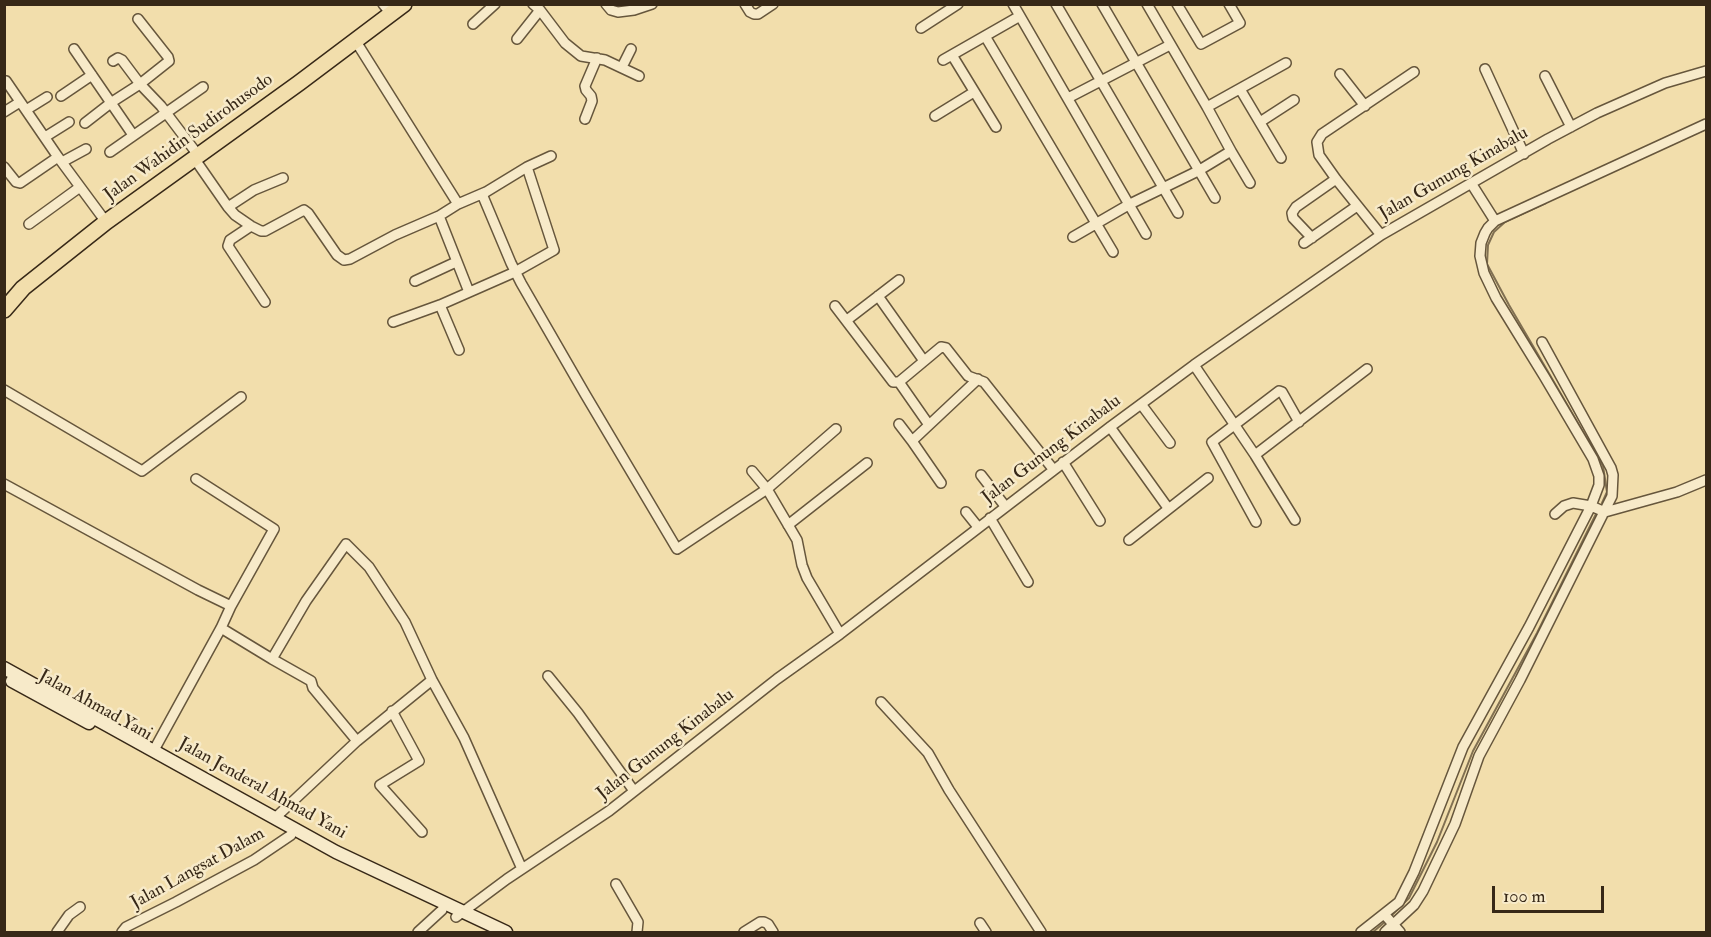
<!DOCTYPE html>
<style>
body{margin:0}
#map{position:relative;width:1711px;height:937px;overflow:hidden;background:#f2deac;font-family:"IM FELL Double Pica",serif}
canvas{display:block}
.frame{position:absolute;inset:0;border:6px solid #372817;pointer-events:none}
.scale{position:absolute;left:1492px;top:886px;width:112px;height:27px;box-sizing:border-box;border:3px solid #372817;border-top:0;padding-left:8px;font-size:18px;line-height:21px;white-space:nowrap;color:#372817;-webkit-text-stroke:4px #f7eac9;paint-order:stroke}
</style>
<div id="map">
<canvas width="1711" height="937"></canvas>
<div class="frame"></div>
<div class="scale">100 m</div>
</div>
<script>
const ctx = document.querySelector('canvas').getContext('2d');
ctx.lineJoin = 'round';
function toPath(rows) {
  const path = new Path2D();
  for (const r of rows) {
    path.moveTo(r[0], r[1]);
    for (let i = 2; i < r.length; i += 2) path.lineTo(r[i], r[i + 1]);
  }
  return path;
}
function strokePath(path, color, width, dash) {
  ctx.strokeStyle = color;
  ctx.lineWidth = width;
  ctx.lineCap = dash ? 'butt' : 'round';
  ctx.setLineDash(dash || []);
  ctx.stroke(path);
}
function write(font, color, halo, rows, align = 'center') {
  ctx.font = font + ' "IM FELL Double Pica",serif';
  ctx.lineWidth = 5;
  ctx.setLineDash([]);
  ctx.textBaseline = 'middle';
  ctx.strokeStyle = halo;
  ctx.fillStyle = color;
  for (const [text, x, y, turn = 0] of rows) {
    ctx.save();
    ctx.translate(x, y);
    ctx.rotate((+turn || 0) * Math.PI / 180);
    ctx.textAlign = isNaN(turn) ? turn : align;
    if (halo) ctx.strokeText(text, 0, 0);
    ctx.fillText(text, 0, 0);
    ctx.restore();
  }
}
strokePath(toPath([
 [1690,136,1706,129],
 [1546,203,1505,222,1494,232,1488,245,1487,264,1509,305,1603,466,1607,492,1602,503],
 [1390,917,1409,898,1437,842,1473,751,1537,633,1597,512],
 [1373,932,1386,921]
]), '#817052', 2);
const minor = toPath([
 [383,4,391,14],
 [533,4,540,10,565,43,581,56,605,60,639,76],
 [606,4,611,10,618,12,634,10,652,4],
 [745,4,750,12,754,14,758,14,773,4],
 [1013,4,1146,234],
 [1056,4,1178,213],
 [1102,4,1215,198],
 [1177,4,1201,44,1240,23,1229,4],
 [473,24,495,4],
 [921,28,958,4],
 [985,36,1113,252],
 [517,39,540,10],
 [355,40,458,204,439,216,469,292],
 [74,49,133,135],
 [952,55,996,127],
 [943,60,1020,16],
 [113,61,118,58,122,60,140,84,161,106,198,155],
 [622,67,631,49],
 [1485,69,1524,154],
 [1340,74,1365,106],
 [1545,76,1571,127],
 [6,81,58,157,106,222],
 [1240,89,1281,158],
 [61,96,92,75],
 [1068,98,1170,45],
 [1207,107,1286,63],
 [26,110,47,97],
 [4,112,20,102],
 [935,116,974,92],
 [585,119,592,101,591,96,586,90,585,86,597,58],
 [1260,122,1294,100],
 [85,123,112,102,140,84,169,61,168,57,138,19],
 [45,137,69,122],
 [1231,151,1250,183],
 [110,152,203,87],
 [194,158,228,207,235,215,251,226,261,231,265,231,304,210,308,213,337,255,344,260,350,259,395,235,439,216],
 [62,162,86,149],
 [4,167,16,182,20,183,58,157],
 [527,167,551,156],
 [1471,183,1495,221],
 [482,194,511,263,521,283,585,394,677,549,767,489,836,429],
 [228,207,254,190,283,178],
 [29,224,80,187],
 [251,226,230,240,228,246,265,302],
 [1381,235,1336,179,1319,155,1317,142,1322,134,1414,72],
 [1073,237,1130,204,1198,171,1231,151,1207,107,1147,4],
 [1312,238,1293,218,1292,213,1296,207,1336,179],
 [1304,243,1357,206],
 [415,281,456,262],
 [878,296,924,361],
 [440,305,459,350],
 [835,306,893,382,899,382,941,347,946,348,968,376,984,382,1053,469],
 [847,320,899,280],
 [393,322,440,305,515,272,554,250,527,167,486,192,458,204],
 [1194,365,1255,455,1295,520],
 [899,382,929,425],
 [4,390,142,471,241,397],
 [1141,404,1170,443],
 [899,424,912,441,978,379],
 [1110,427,1168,508],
 [912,441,941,483],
 [1255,455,1367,369],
 [1063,462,1100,521],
 [752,471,767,489,797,540,802,565,807,578,840,634],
 [981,475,1005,506],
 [196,479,274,529,231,606],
 [4,484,198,590,231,606,221,628,154,750],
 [966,512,978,527],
 [1555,514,1564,506,1573,503,1591,506,1605,512,1677,492,1706,480],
 [990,518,1028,582],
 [1256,522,1212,442,1279,391,1282,392,1299,422],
 [788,525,867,463],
 [1129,540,1208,478],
 [221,628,272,659,306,601,346,544,369,567,405,622,432,680,464,738,522,869],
 [272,659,311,681,313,688,357,741],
 [548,676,578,713,634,791],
 [881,702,928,753,949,790,1041,932],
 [392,711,419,761,380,785,422,832],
 [275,818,357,741,432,680],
 [616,884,638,922,637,932],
 [1384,914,1400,932],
 [456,917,507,879,609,811,777,679,840,634,1110,427,1194,365,1381,235,1548,139,1597,113,1665,83,1706,71],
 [980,923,986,932],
 [57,932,69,915,80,907],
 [122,932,126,927,176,902,254,860,291,835],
 [418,932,442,910],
 [744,932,760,922,764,922,768,924,773,932],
 [1361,932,1399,902,1414,872,1463,747,1529,627,1591,506,1599,485,1599,476,1593,459,1544,376,1496,298,1484,273,1480,256,1481,243,1485,233,1488,228,1495,221,1706,124],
 [1385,932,1414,905,1423,891,1455,824,1479,756,1520,680,1612,496,1613,475,1611,468,1542,342]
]);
const secondary = toPath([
 [4,668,336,852,506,932],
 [12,681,89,723]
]);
const trunk = toPath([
 [4,310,23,288,106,222,299,83,404,4]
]);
strokePath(minor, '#66563c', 12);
strokePath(secondary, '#372817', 15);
strokePath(trunk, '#372817', 18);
strokePath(minor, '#f7eac9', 9);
strokePath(secondary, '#f7eac9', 12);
strokePath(trunk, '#f2deac', 15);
write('18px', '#372817', '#f7eac9', [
 ["Jalan Wahidin Sudirohusodo",189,138,-36],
 ["Jalan Gunung Kinabalu",1454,174,-30],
 ["Jalan Gunung Kinabalu",1052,450,-37],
 ["Jalan Ahmad Yani",95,706,29],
 ["Jalan Gunung Kinabalu",666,745,-38],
 ["Jalan Jenderal Ahmad Yani",262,789,29],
 ["Jalan Langsat Dalam",198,869,-29]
]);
</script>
